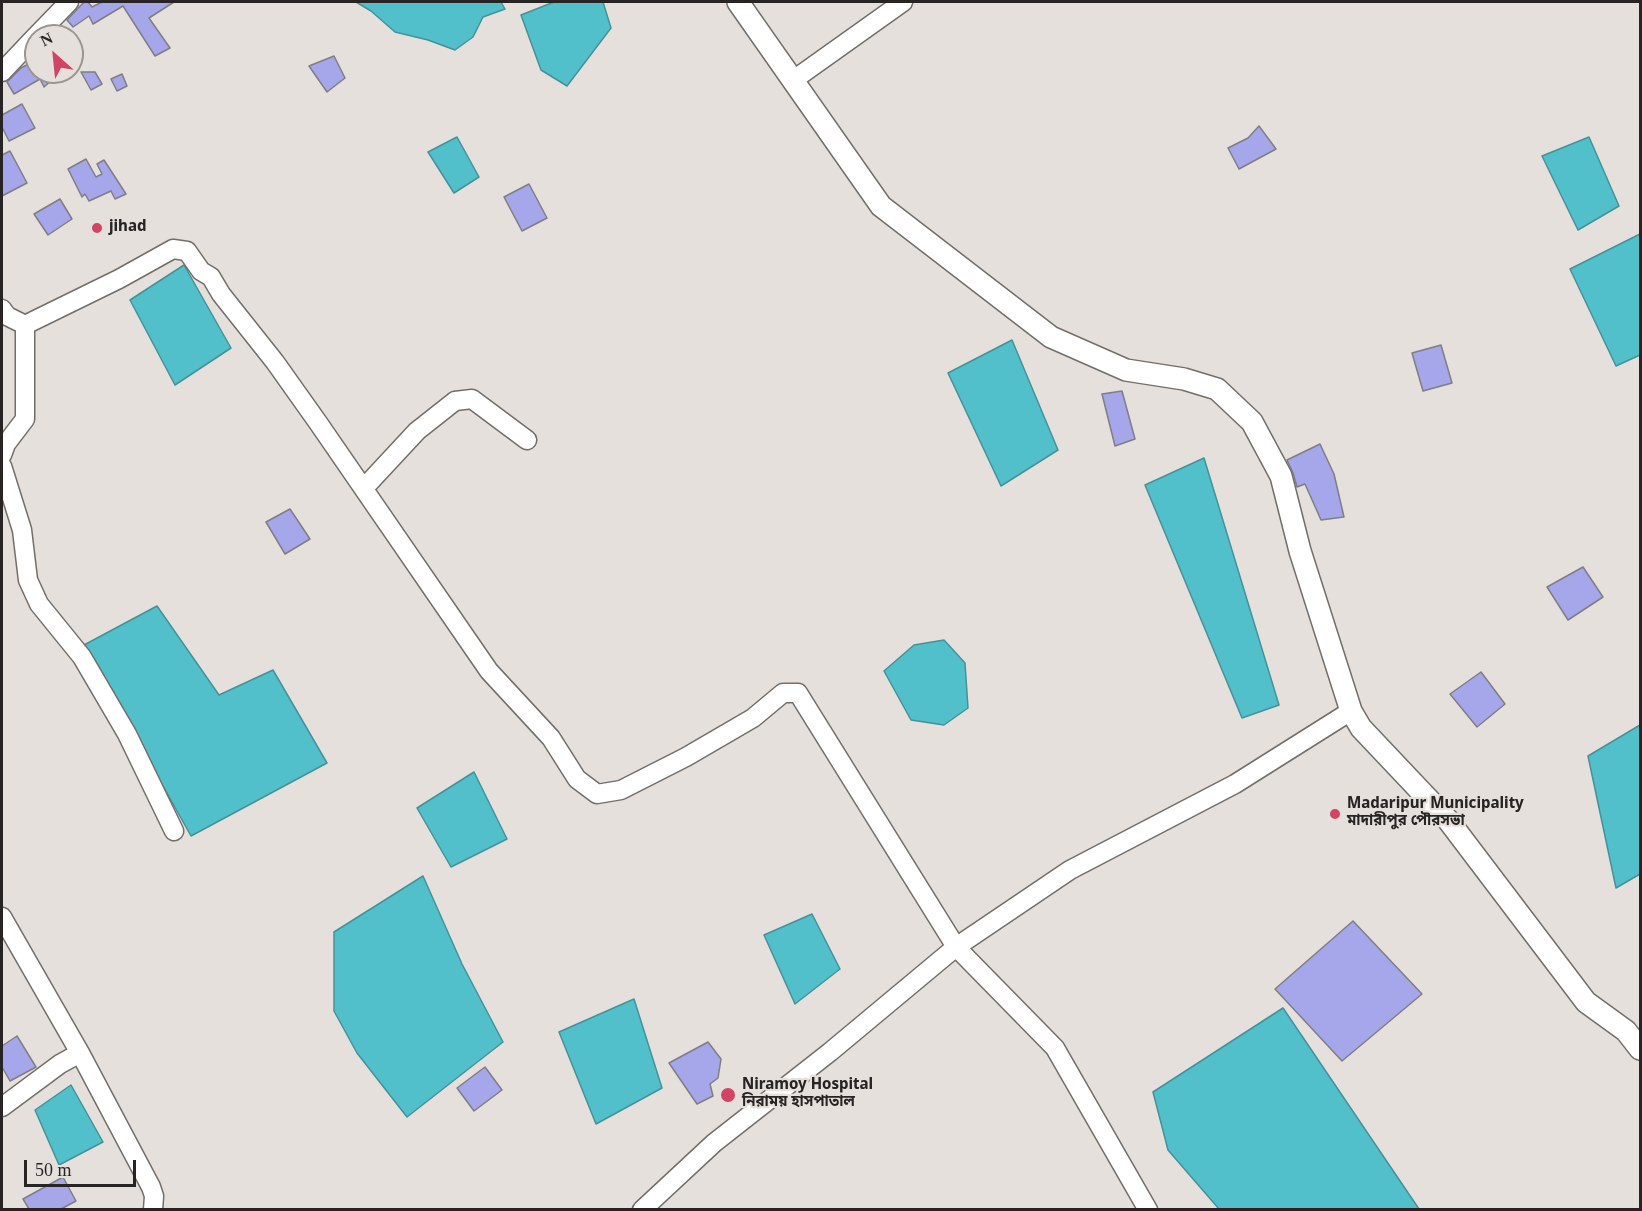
<!DOCTYPE html>
<meta charset="utf-8">
<style>
body{margin:0}
#map{position:relative;width:1642px;height:1211px;overflow:hidden;background:#e6e0dc;font-family:Georgia,serif}
canvas{display:block}
.frame{position:absolute;inset:0;border:3px solid #272423;pointer-events:none}
.north{position:absolute;left:24px;top:24px;width:60px;height:60px;box-sizing:border-box;background:#e6e0dc;border:2px solid #9a9592;border-radius:50%;rotate:333deg;font-size:16px;font-weight:700;line-height:24px;text-align:center;color:#272423}
.north::after{content:'';display:block;margin:auto;width:21px;height:27px;background:#d24364;clip-path:polygon(50% 0,100% 100%,50% 72%,0 100%)}
.scale{position:absolute;left:24px;top:1160px;width:112px;height:27px;box-sizing:border-box;border:3px solid #272423;border-top:0;padding-left:8px;font-size:18px;line-height:21px;white-space:nowrap;color:#272423;-webkit-text-stroke:4px #e6e0dc;paint-order:stroke}
</style>
<div id="map">
<canvas width="1642" height="1211"></canvas>
<div class="frame"></div>
<div class="north">N</div>
<div class="scale">50 m</div>
</div>
<script>
const ctx = document.querySelector('canvas').getContext('2d');
ctx.lineJoin = 'round';
function fillPath(path, color) {
  ctx.fillStyle = color;
  ctx.fill(path, 'evenodd');
}
function toPath(rows) {
  const path = new Path2D();
  for (const r of rows) {
    path.moveTo(r[0], r[1]);
    for (let i = 2; i < r.length; i += 2) path.lineTo(r[i], r[i + 1]);
  }
  return path;
}
function strokePath(path, color, width, dash) {
  ctx.strokeStyle = color;
  ctx.lineWidth = width;
  ctx.lineCap = dash ? 'butt' : 'round';
  ctx.setLineDash(dash || []);
  ctx.stroke(path);
}
function write(font, color, halo, rows, align = 'center') {
  ctx.font = font + ' Georgia,"Noto Sans Bengali",serif';
  ctx.lineWidth = 4.5;
  ctx.setLineDash([]);
  ctx.textBaseline = 'middle';
  ctx.strokeStyle = halo;
  ctx.fillStyle = color;
  for (const [text, x, y, turn = 0] of rows) {
    ctx.save();
    ctx.translate(x, y);
    ctx.rotate((+turn || 0) * Math.PI / 180);
    ctx.textAlign = isNaN(turn) ? turn : align;
    if (halo) ctx.strokeText(text, 0, 0);
    ctx.fillText(text, 0, 0);
    ctx.restore();
  }
}
const water = toPath([
 [356,2,501,2,505,9,483,17,473,37,455,50,428,40,395,32,371,11,356,2],
 [554,2,603,2,611,28,567,86,541,70,521,15,554,2],
 [457,137,479,177,454,193,428,152,457,137],
 [1589,137,1619,206,1578,230,1542,156,1589,137],
 [1640,234,1640,355,1616,366,1570,269,1640,234],
 [184,265,231,348,175,385,130,300,184,265],
 [1012,340,1058,450,1001,486,948,373,1012,340],
 [1204,458,1279,705,1242,718,1145,485,1204,458],
 [157,606,219,695,273,670,327,763,191,836,84,645,157,606],
 [944,640,965,663,968,708,944,725,911,720,884,671,914,645,944,640],
 [1640,725,1640,874,1616,888,1588,756,1640,725],
 [474,772,507,839,451,867,417,808,474,772],
 [423,876,462,964,503,1042,407,1117,357,1053,334,1011,334,932,423,876],
 [812,914,840,969,795,1004,764,935,812,914],
 [634,999,662,1088,596,1124,559,1032,634,999],
 [1283,1008,1419,1209,1219,1209,1168,1150,1153,1092,1283,1008],
 [71,1085,103,1142,59,1165,35,1110,71,1085]
]);
fillPath(water, '#52c0cb');
strokePath(water, '#459199', 1.5);
const building = toPath([
 [84,2,88,2,92,7,102,2,174,2,149,18,170,48,155,56,123,6,93,24,89,16,73,27,67,20,84,2],
 [334,56,345,78,327,92,309,66,334,56],
 [36,60,36,72,61,72,44,87,40,79,14,94,7,82,21,68,36,60],
 [81,72,95,72,102,84,91,90,81,72],
 [122,74,127,86,117,91,111,79,122,74],
 [22,104,35,128,9,141,2,127,2,115,22,104],
 [1259,126,1276,149,1239,169,1228,148,1248,138,1259,126],
 [10,151,27,183,2,196,2,155,10,151],
 [86,159,96,177,102,174,97,164,104,160,126,194,115,199,111,191,89,201,85,194,82,197,68,169,86,159],
 [529,184,547,218,522,231,504,197,529,184],
 [60,199,72,219,48,235,34,214,60,199],
 [1441,345,1452,383,1423,391,1412,353,1441,345],
 [1122,391,1135,439,1115,446,1102,394,1122,391],
 [1320,444,1334,474,1344,517,1321,520,1305,484,1297,487,1293,473,1287,460,1320,444],
 [290,509,310,539,285,554,266,522,290,509],
 [1583,567,1603,597,1568,620,1547,587,1583,567],
 [1481,672,1505,704,1477,727,1450,694,1481,672],
 [1353,921,1422,994,1342,1061,1275,989,1353,921],
 [17,1036,36,1067,10,1081,2,1067,2,1046,17,1036],
 [708,1042,721,1059,718,1078,710,1084,713,1096,697,1104,669,1063,708,1042],
 [485,1067,502,1090,474,1111,457,1088,485,1067],
 [63,1177,76,1201,61,1209,29,1209,23,1199,63,1177]
]);
fillPath(building, '#a6a6eb');
strokePath(building, '#7e7e84', 1.5);
const minor = toPath([
 [36,36,69,2],
 [2,72,36,36],
 [792,81,903,2],
 [2,309,7,316,25,325,119,279,173,249,187,251,201,271,211,277,221,294,275,362,319,424,489,671,551,738,577,779,597,794,621,790,686,757,753,718,783,693,798,693,956,947,1055,1048,1148,1210],
 [2,455,6,444,25,419,25,325],
 [2,466,22,530,28,580,39,604,82,657,127,734,174,831],
 [364,488,417,431,455,401,472,399,527,440],
 [2,917,80,1053],
 [2,1107,60,1064,80,1053,151,1187,154,1196,153,1210],
 [642,1210,714,1143,830,1052,956,947,1070,870,1235,784,1351,711]
]);
const tertiary = toPath([
 [738,2,881,206,1051,337,1126,370,1184,379,1217,389,1252,422,1281,476,1300,551,1351,711,1361,728,1448,820,1586,1002,1626,1031,1640,1049]
]);
strokePath(minor, '#736e6a', 21);
strokePath(tertiary, '#736e6a', 24);
strokePath(minor, '#fff', 18);
strokePath(tertiary, '#fff', 21);
for (const [x, y, r, color] of [
 [97,228,6,"#d24364"],
 [1335,814,6,"#d24364"],
 [728,1095,8,"#d24364"]
]) {
  const dot = new Path2D();
  dot.arc(x, y, r, 0, 2 * Math.PI);
  ctx.fillStyle = color;
  ctx.fill(dot);
  strokePath(dot, '#e6e0dc', 2);
}
write('bold 15px', '#272423', '#e6e0dc', [
 ["jihad",109,228],
 ["Madaripur Municipality",1347,805],
 ["মাদারীপুর পৌরসভা",1347,822],
 ["Niramoy Hospital",742,1086],
 ["নিরাময় হাসপাতাল",742,1103]
], 'left');
</script>
